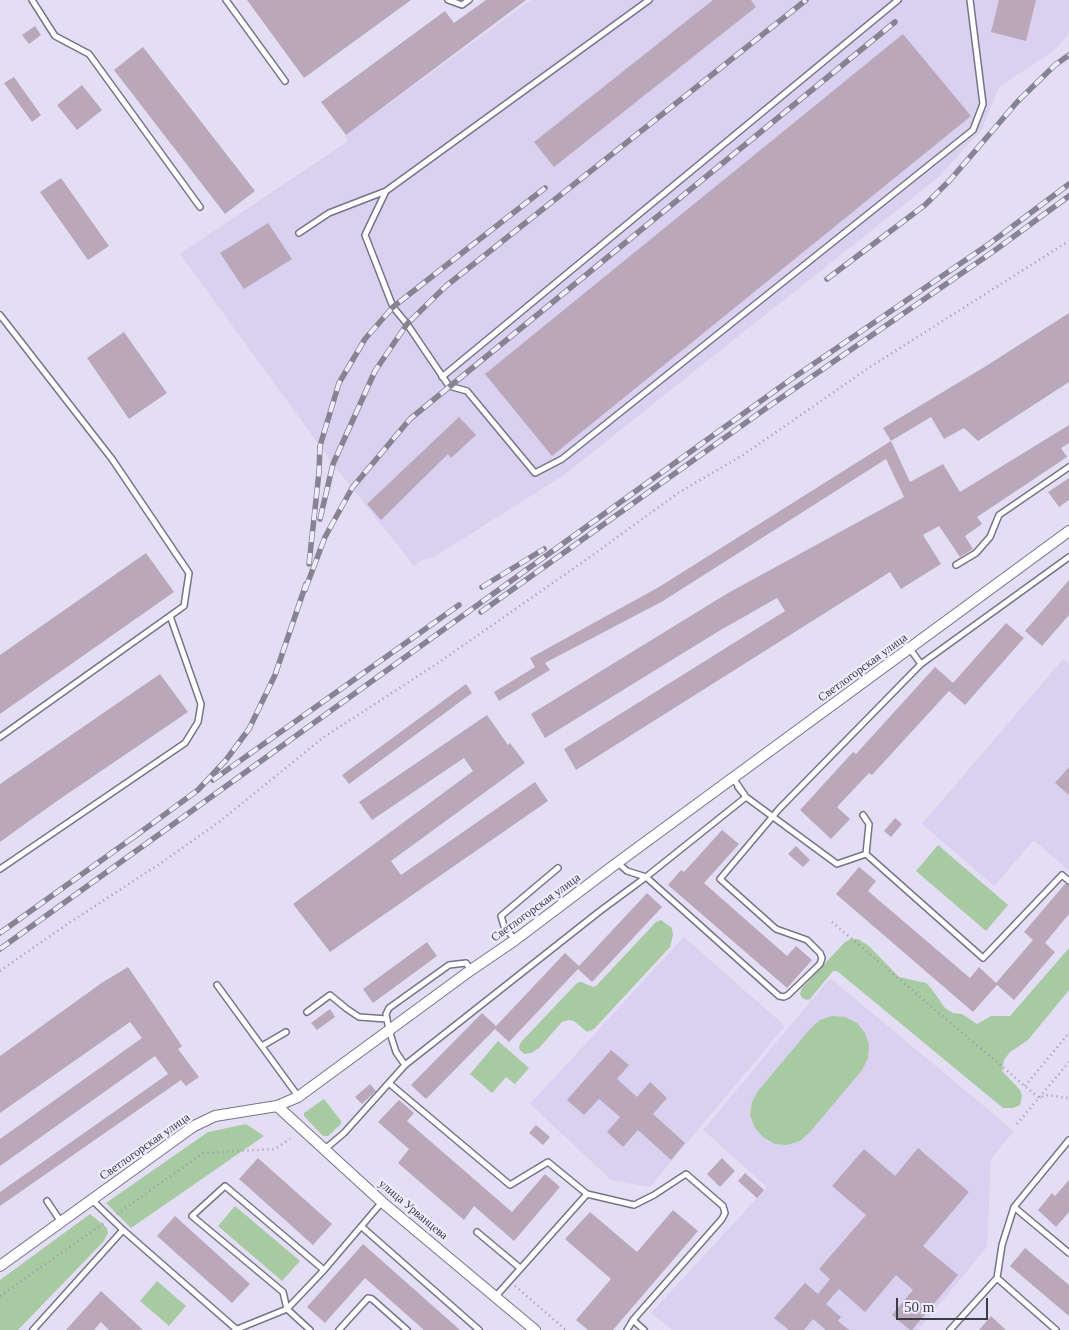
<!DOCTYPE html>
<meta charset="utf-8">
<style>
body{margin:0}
#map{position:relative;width:1069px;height:1330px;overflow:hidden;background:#e4def5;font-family:"Times New Roman",serif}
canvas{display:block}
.scale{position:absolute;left:896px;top:1298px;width:92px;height:22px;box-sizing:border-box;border:2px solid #3d3b44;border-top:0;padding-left:6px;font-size:15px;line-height:18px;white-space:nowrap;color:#3d3b44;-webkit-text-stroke:4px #f0ecff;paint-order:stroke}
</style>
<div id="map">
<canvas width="1069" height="1330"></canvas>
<div class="scale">50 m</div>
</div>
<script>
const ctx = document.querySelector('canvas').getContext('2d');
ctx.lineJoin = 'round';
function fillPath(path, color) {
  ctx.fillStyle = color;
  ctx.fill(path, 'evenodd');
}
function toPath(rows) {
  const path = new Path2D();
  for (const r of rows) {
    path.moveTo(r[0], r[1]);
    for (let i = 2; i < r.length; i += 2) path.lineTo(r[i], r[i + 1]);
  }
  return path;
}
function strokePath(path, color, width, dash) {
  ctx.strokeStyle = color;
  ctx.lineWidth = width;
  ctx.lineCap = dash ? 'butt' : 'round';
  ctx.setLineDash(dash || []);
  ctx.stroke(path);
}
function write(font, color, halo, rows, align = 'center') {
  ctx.font = font + ' "Times New Roman",serif';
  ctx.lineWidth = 4.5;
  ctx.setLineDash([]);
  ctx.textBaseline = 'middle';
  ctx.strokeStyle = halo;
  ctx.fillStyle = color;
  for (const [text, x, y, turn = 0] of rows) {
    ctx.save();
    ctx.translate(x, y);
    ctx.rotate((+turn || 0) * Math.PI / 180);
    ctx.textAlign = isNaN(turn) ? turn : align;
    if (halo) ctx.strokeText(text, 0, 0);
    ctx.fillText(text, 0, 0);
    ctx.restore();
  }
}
fillPath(toPath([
 [531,0,1069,0,1069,34,1052,52,999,87,982,129,940,176,564,475,434,557,423,560,414,566,333,464,180,254,348,141,345,136],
 [1063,659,1069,664,1069,871,1034,840,994,886,922,824],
 [684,937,785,1026,650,1187,611,1180,530,1104],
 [830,978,1014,1131,991,1159,987,1247,918,1330,672,1330,651,1313,767,1187,703,1130]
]), '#d9d1ef');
fillPath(toPath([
 [938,845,1008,905,986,931,916,871],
 [661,920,672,928,673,935,670,947,594,1029,587,1032,574,1021,568,1020,562,1022,539,1048,531,1053,524,1054,520,1050,519,1047,521,1042,577,983,581,982,593,987,596,986,656,922],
 [851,939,858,939,869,946,899,977,926,983,931,988,945,1008,953,1013,962,1014,977,1024,991,1016,1010,1016,1069,948,1069,990,1028,1040,1010,1052,1004,1060,1002,1071,1020,1090,1022,1096,1020,1105,1013,1108,1003,1108,837,971,833,971,810,999,807,1000,802,998,800,994,802,988,845,942],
 [832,1016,845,1017,857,1023,865,1033,869,1045,868,1058,862,1070,810,1132,800,1141,787,1145,775,1144,763,1137,755,1128,750,1115,752,1102,758,1091,810,1029,820,1020],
 [498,1041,529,1068,515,1084,506,1077,492,1093,470,1074],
 [324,1099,341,1121,341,1124,328,1136,323,1136,304,1116,304,1113],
 [246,1124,264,1136,131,1228,106,1203,208,1132],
 [235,1206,300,1261,282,1281,218,1226],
 [90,1214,107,1228,108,1233,103,1242,18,1330,0,1330,0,1280],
 [157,1281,186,1306,169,1326,140,1301]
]), '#a7caa2');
fillPath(toPath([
 [247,0,411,0,304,78],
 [486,0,526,0,346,135,321,102,445,11,454,23],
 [713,0,751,0,756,7,554,167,534,142],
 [999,0,1036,0,1026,41,991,32],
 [35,26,41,35,29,44,22,35],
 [903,34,971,116,552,456,485,374],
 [143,47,255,191,225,214,114,70],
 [14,77,41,115,32,122,4,83],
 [82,85,102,110,77,130,57,105],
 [61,178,109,246,88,260,40,192],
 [268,223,292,259,244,289,220,253],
 [1069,313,1069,382,978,441,964,428,944,439,931,417,891,441,883,428,986,366],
 [124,332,167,393,129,419,87,358],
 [459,417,476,435,451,458,448,454,381,520,367,504],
 [1069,425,1069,443,1061,448,1067,457,977,517,982,524,965,536,973,549,960,557,939,526,923,535,941,564,901,589,890,572,576,770,564,749,785,611,777,598,719,631,545,738,531,714,728,593,904,497,886,459,663,601,545,663,550,670,499,701,494,692,535,667,530,658,659,587,891,441,910,482,943,464,960,492],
 [1069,478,1069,500,1059,507,1048,492],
 [146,553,174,592,0,714,0,655],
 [1069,580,1069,615,1042,646,1025,631],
 [1006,623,1024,638,965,705,949,691,872,775,869,773,837,807,850,819,831,839,800,810,853,752,856,754,935,667,953,683],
 [160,674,188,712,57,801,0,842,0,784],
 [466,684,472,693,349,784,342,775],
 [487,715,508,745,510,743,525,763,391,861,401,875,535,782,548,801,330,952,293,904,473,771,464,758,372,820,359,802],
 [1069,767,1069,795,1055,783],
 [895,818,902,824,891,837,884,831],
 [722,830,739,844,704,883,787,956,796,946,812,960,787,988,668,885,681,870,684,872],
 [796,846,810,860,803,867,788,854],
 [859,867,876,881,868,891,970,978,979,967,996,983,1033,940,1024,932,1065,884,1069,885,1069,914,1045,943,1055,952,1014,1000,997,985,973,1012,836,894],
 [647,893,662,907,592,982,578,969,509,1042,495,1029,426,1099,411,1085,482,1013,496,1026,565,953,579,966],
 [427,942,437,956,373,1003,363,989],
 [128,967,182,1046,178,1049,199,1077,186,1086,181,1080,0,1206,0,1192,168,1074,155,1056,0,1166,0,1139,142,1038,130,1022,0,1113,0,1056,103,982],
 [330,1009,335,1017,317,1030,311,1023],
 [611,1050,629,1065,617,1079,637,1097,650,1082,667,1098,653,1114,685,1143,671,1160,638,1130,623,1147,607,1132,620,1117,599,1099,584,1115,567,1100],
 [370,1084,376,1091,362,1104,355,1097],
 [399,1100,414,1113,407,1121,512,1212,545,1174,560,1187,514,1241,474,1206,464,1220,398,1163,409,1149,378,1122],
 [536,1125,550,1137,543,1145,529,1133],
 [918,1148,969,1192,923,1246,958,1275,912,1330,910,1330,892,1315,913,1290,896,1275,865,1312,839,1289,826,1304,841,1317,838,1321,849,1330,826,1330,813,1319,804,1330,789,1330,774,1318,805,1283,818,1294,830,1279,819,1269,866,1215,832,1186,864,1149,895,1176],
 [258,1158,332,1224,313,1245,239,1179],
 [722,1158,735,1171,720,1187,707,1174],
 [745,1173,764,1190,757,1198,738,1181],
 [1069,1180,1069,1212,1056,1227,1038,1210,1052,1193,1055,1196],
 [673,1210,698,1231,613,1330,588,1330,576,1320,611,1279,565,1239,590,1212,637,1252],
 [175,1216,250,1284,232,1303,157,1236],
 [363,1244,460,1330,424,1330,365,1278,325,1323,307,1307],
 [1025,1248,1069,1285,1069,1316,1010,1266],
 [101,1291,143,1330,109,1330,101,1322,94,1330,66,1330],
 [991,1316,1006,1330,979,1330]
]), '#baa8ba');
const lane = toPath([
 [32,0,55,36,89,54,200,207],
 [226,0,285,81],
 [448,0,462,5,469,0],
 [386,191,649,0],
 [299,233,329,213,386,191,365,235,393,307,407,324,449,386,467,391,535,473,562,459,973,130,983,104,970,0],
 [0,315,112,459,189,573,184,606,0,737],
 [442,377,898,0],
 [956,565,976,553,990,537,999,515,1069,467],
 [910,649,921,664],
 [733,778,746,797,837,864,866,854,983,958,1062,875,1069,881],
 [863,815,869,824,866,854],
 [618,863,627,871,646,877,779,996,784,997,788,995,820,964,822,958,820,953,807,940,776,929,720,879,779,809,921,664,1069,557],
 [0,869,185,743,198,722,201,704,170,616],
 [515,940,504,926,501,916,558,868],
 [217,985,298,1096],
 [307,1012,330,995,347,1009,359,1017,387,1019],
 [262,1046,286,1032],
 [405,1065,396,1052,389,1030,386,1014,389,1008,449,965,466,963,471,970],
 [390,1084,510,1185,548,1162,587,1194,496,1296],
 [325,1149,344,1133,405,1065,600,911,646,877,746,797,738,787],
 [587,1194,634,1205,654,1195,686,1174,723,1206,725,1213,722,1219,633,1320,627,1330],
 [92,1200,123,1230,236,1329],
 [47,1201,61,1222],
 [1014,1207,1069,1253],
 [362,1227,479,1330],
 [477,1232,520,1268],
 [633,1320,644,1330],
 [33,1330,123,1230],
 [235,1330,287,1309,283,1292,192,1216,225,1186,324,1270],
 [310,1330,287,1309,324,1270,382,1202],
 [339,1330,368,1298,372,1299,407,1330],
 [950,1330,997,1278],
 [1056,1330,997,1278,1002,1245,1014,1207,1069,1140]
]);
const street = toPath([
 [277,1106,382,1202,535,1330],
 [0,1266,194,1126,215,1116,277,1106,298,1097,471,970,515,940,617,863,1069,531]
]);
strokePath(lane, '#787387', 8);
strokePath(street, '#787387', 12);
strokePath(toPath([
 [832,922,1039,1098,1046,1095,1069,1098],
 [0,971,66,925,161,863,219,822,324,737,438,663,590,557,678,493,743,455,870,367,1069,241],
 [1025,1086,1069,1033],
 [1017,1124,1069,1062],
 [117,1214,203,1153,275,1149,290,1139],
 [515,1286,566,1330],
 [0,1296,104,1223]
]), '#9b97a8', 2.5, [1, 4]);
strokePath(lane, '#fff', 5);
strokePath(street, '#fff', 10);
const rail = toPath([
 [827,279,925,205,951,179,1018,101,1055,65,1069,55],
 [320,519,333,464,375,371,407,324,446,286,806,0],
 [309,564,319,472,320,446,339,383,365,339,393,307,545,188],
 [482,587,544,549],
 [305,590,325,537,352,488,410,419,895,22],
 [481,612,765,409,994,251,1069,196],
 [213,780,459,605],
 [134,837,198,790,226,760,249,729,275,675,306,584],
 [0,933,138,834],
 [0,949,790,380,989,244,1069,184]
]);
strokePath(rail, '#878392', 5.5);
strokePath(rail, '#f0ecff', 4, [11]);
write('12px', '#3d3b44', '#f0ecff', [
 ["Светлогорская улица",863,668,-36],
 ["Светлогорская улица",536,908,-36],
 ["Светлогорская улица",145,1147,-35],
 ["улица Урванцева",413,1210,40]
]);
</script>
